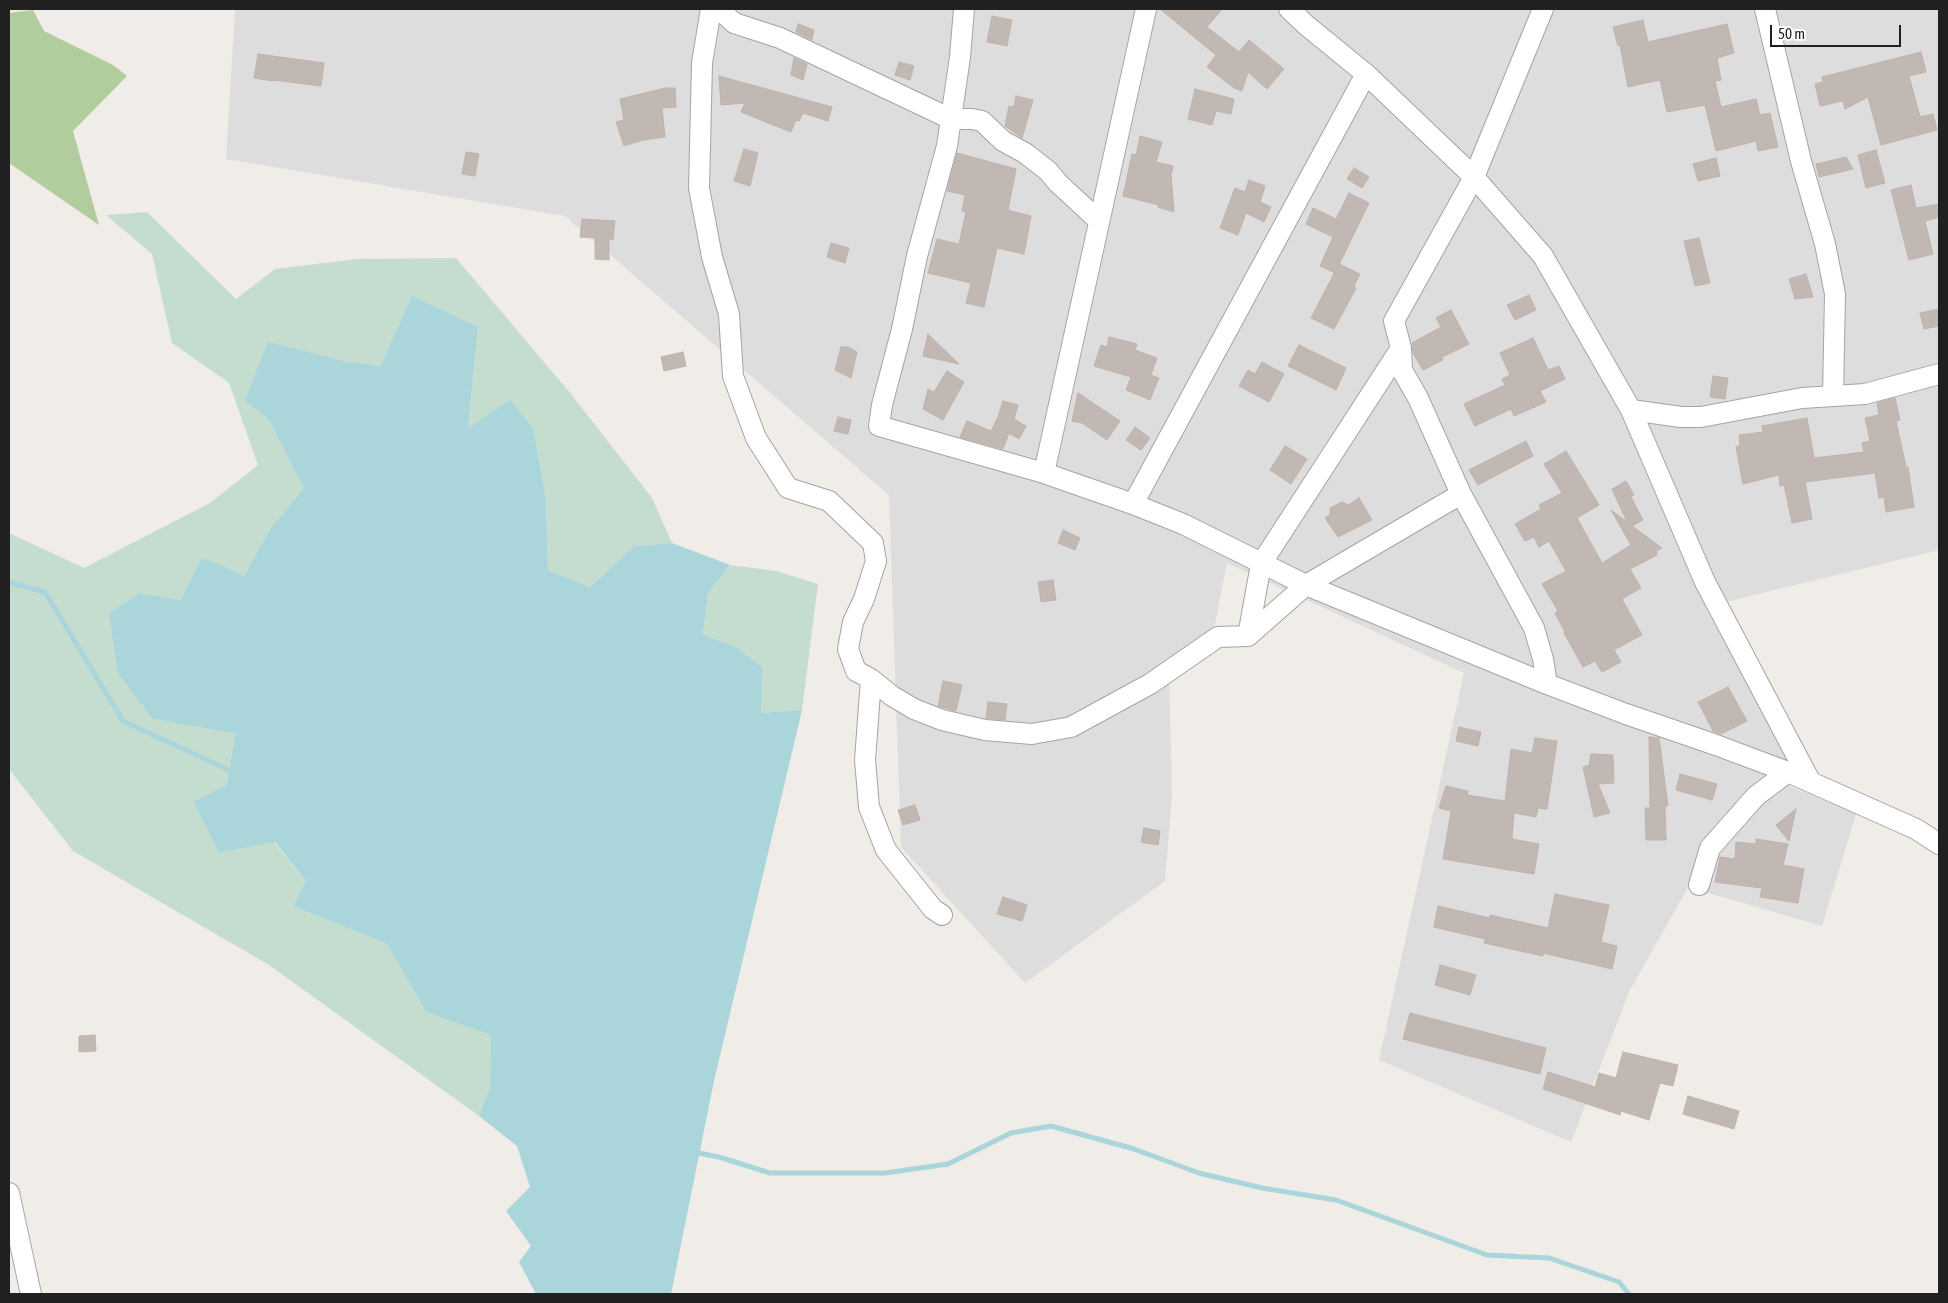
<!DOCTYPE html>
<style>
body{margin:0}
#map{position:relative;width:1948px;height:1303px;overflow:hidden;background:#f0ece7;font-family:"Asap Condensed",sans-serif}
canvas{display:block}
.frame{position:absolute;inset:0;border:10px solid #202020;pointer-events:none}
.scale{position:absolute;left:1770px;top:25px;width:131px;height:22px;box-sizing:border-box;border:2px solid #202020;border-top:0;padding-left:6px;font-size:15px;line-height:18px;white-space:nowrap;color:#202020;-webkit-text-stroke:4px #fff;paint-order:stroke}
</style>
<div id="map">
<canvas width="1948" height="1303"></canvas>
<div class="frame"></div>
<div class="scale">50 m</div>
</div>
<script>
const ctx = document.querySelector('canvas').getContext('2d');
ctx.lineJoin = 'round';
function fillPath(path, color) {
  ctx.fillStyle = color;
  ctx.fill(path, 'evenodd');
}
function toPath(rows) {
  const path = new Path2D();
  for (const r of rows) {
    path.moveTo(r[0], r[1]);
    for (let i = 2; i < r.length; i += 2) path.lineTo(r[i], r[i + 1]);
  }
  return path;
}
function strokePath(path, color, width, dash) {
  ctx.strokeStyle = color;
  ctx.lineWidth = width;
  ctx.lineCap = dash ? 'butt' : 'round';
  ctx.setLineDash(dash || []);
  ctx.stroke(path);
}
fillPath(toPath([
 [235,9,1939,9,1939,550,1705,607,1787,752,1787,785,1856,814,1822,926,1688,887,1629,992,1571,1142,1379,1060,1464,673,1227,563,1214,629,1169,676,1172,796,1165,881,1025,983,901,847,889,495,565,216,226,159]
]), '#dedddd');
fillPath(toPath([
 [33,10,44,31,113,65,127,76,73,131,99,225,9,163,9,13]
]), '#b1cd9e');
fillPath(toPath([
 [147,212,236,299,275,269,357,259,456,258,571,394,652,498,672,543,634,546,590,587,548,570,546,501,468,428,478,327,381,366,347,363,245,401,269,420,305,488,268,532,244,576,221,565,181,600,140,593,153,719,235,732,227,785,306,881,293,906,387,944,426,1012,492,1035,490,1087,479,1116,269,965,73,851,9,769,9,533,84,568,210,503,258,465,229,383,172,343,152,254,106,215],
 [730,565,776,571,818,584,802,710,761,713,703,635,708,593]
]), '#c5ddcf');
fillPath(toPath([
 [412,296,478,327,468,428,511,400,533,429,546,501,548,570,590,587,634,546,672,543,730,565,708,593,703,635,734,646,762,667,761,713,802,710,714,1081,671,1294,536,1294,519,1262,531,1246,506,1211,530,1187,517,1146,479,1116,490,1087,491,1035,426,1012,387,944,293,906,306,881,275,842,219,852,194,802,227,785,235,733,153,719,118,673,109,614,140,593,181,600,202,558,221,565,244,576,268,532,304,488,269,420,245,401,268,342,347,362,381,366]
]), '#aad5db');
strokePath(toPath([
 [9,582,45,592,123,721,235,773],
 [693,1152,719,1157,770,1173,885,1173,948,1164,1011,1133,1051,1126,1134,1149,1199,1173,1262,1188,1336,1200,1487,1255,1549,1258,1619,1282,1629,1294]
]), '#aad5db', 5);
const building = toPath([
 [1160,9,1222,9,1207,27,1239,52,1249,40,1284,69,1267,89,1248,72,1242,91,1234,88,1207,67,1216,55,1160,9],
 [992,16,1012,20,1007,46,987,42,992,16],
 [1643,20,1648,42,1727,24,1734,53,1717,58,1721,80,1715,81,1721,107,1756,99,1760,115,1770,113,1778,147,1758,151,1756,141,1716,151,1705,105,1667,112,1660,80,1628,87,1620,45,1618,46,1613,27,1643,20],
 [798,24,814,30,812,40,796,32,798,24],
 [1921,52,1926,72,1909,76,1920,117,1933,114,1937,130,1881,145,1868,97,1845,109,1843,101,1820,106,1815,84,1823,82,1822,77,1921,52],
 [258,54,324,63,321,86,274,80,273,81,254,78,258,54],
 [794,58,807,64,803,80,791,75,794,58],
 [899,62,914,66,910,80,895,75,899,62],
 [719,76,832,107,828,121,803,113,799,121,796,120,791,132,741,112,745,103,721,105,719,76],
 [665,88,675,88,676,107,662,108,665,137,643,140,624,146,616,122,624,120,620,99,665,88],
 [1195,89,1234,99,1231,114,1216,111,1212,125,1188,119,1195,89],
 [1016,96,1033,100,1022,138,1005,126,1009,106,1014,107,1016,96],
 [1140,136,1162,142,1156,162,1173,166,1171,175,1174,212,1158,207,1159,205,1123,196,1132,154,1136,155,1140,136],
 [744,149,758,153,750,186,734,181,744,149],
 [1876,150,1885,183,1866,188,1858,155,1876,150],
 [466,152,479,154,475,176,462,174,466,152],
 [957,153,1016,169,1008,210,1031,216,1024,254,997,248,984,307,966,303,971,283,928,273,937,239,959,244,966,212,962,211,965,195,947,191,957,153],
 [1846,157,1853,169,1819,177,1816,164,1846,157],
 [1716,158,1720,176,1698,181,1693,164,1716,158],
 [1354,168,1369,177,1362,188,1347,179,1354,168],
 [1249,180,1265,186,1260,202,1271,207,1264,222,1246,213,1238,235,1220,228,1235,188,1245,192,1249,180],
 [1911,185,1916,208,1939,204,1939,217,1925,221,1933,254,1909,260,1891,190,1911,185],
 [1349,193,1369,203,1335,273,1320,266,1333,237,1306,224,1313,208,1336,219,1349,193],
 [582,219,615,221,613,240,609,239,609,260,595,259,595,238,580,237,582,219],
 [1699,238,1710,283,1695,286,1684,241,1699,238],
 [831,243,849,248,845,263,827,257,831,243],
 [1339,264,1360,274,1354,286,1356,288,1334,329,1311,318,1339,264],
 [1806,274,1813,297,1795,299,1789,279,1806,274],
 [1529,295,1536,310,1515,320,1507,305,1529,295],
 [1939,309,1939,326,1924,329,1920,313,1939,309],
 [1451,310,1469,344,1442,357,1443,360,1423,370,1413,353,1412,343,1441,327,1436,318,1451,310],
 [928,334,959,364,923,356,928,334],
 [1109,337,1137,344,1135,350,1157,358,1151,375,1159,378,1150,400,1126,390,1131,377,1094,366,1101,345,1107,347,1109,337],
 [1533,338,1548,370,1559,366,1565,379,1540,391,1546,402,1514,416,1511,409,1475,426,1464,404,1505,385,1502,379,1510,375,1500,353,1533,338],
 [1299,345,1346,368,1336,390,1288,366,1299,345],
 [841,347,848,347,857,352,851,378,835,370,841,347],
 [683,352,686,366,664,371,661,357,683,352],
 [1262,362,1284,374,1269,402,1239,386,1248,370,1255,374,1262,362],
 [947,371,964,382,943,420,923,409,928,389,934,392,947,371],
 [1713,376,1728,378,1725,399,1710,397,1713,376],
 [1078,393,1120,421,1107,440,1082,423,1072,421,1078,393],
 [1895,398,1900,420,1896,421,1906,467,1908,467,1914,507,1886,512,1884,497,1879,498,1875,473,1805,482,1812,519,1792,523,1784,485,1780,486,1779,475,1743,484,1736,447,1740,445,1739,435,1763,432,1762,426,1807,418,1814,458,1864,452,1862,443,1870,441,1865,418,1879,415,1877,403,1895,398],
 [1003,401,1018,405,1014,419,1026,426,1019,439,1009,433,1003,449,960,437,967,421,991,431,998,417,1003,401],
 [838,417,851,420,848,434,834,431,838,417],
 [1135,427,1150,438,1141,450,1126,440,1135,427],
 [1526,441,1533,456,1478,485,1469,470,1526,441],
 [1285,446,1307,459,1291,484,1270,470,1285,446],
 [1566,451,1599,505,1577,518,1602,563,1631,545,1611,510,1627,522,1612,489,1626,481,1634,495,1631,497,1643,520,1632,526,1662,548,1656,551,1657,555,1630,569,1641,588,1622,599,1642,635,1614,650,1621,662,1602,672,1595,661,1583,667,1564,633,1565,632,1555,613,1558,611,1542,584,1566,571,1549,541,1539,547,1534,537,1525,541,1515,524,1541,509,1539,505,1562,493,1544,464,1566,451],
 [1359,498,1372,520,1338,537,1325,518,1330,515,1330,508,1342,502,1348,505,1359,498],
 [1063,530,1080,538,1075,550,1058,543,1063,530],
 [1053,580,1056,600,1041,602,1038,582,1053,580],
 [943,681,962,685,956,711,938,706,943,681],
 [1728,687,1747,721,1721,734,1713,731,1698,702,1728,687],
 [988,702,1007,704,1005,720,986,718,988,702],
 [1459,727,1481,732,1478,746,1456,741,1459,727],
 [1649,737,1659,738,1668,806,1665,806,1666,840,1646,840,1645,808,1650,808,1649,737],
 [1535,738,1557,741,1547,809,1538,808,1536,817,1514,813,1512,839,1539,844,1534,874,1443,859,1451,811,1439,808,1446,786,1468,791,1467,795,1505,801,1511,749,1532,753,1535,738],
 [1591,754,1613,755,1614,783,1598,784,1610,813,1594,817,1583,767,1589,765,1591,754],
 [1680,774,1717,784,1712,800,1676,790,1680,774],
 [915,805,920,820,903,825,898,810,915,805],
 [1796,809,1789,841,1776,825,1796,809],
 [1144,828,1160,831,1158,845,1141,842,1144,828],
 [1756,839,1788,844,1783,865,1804,869,1798,903,1760,897,1762,888,1715,882,1720,857,1735,859,1736,842,1756,844,1756,839],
 [1555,894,1609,905,1601,942,1617,946,1612,969,1543,953,1543,956,1484,943,1485,939,1434,927,1438,906,1490,918,1490,915,1548,928,1555,894],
 [1003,897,1027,905,1022,921,997,914,1003,897],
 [1440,965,1476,975,1470,995,1435,985,1440,965],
 [1410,1013,1546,1048,1540,1074,1403,1039,1410,1013],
 [95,1035,96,1051,79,1052,79,1036,95,1035],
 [1623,1052,1678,1065,1673,1086,1660,1083,1649,1120,1621,1111,1620,1115,1543,1089,1548,1072,1595,1087,1599,1073,1616,1078,1623,1052],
 [1688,1096,1739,1111,1734,1129,1683,1114,1688,1096]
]);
fillPath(building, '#c1b8b4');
strokePath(building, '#c1b2aa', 1);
const street = toPath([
 [711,9,702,63,699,188,712,257,729,314,733,376,756,438,788,488,829,501,873,543,876,561,864,599,853,622,848,649,856,671,871,679,865,760,869,807,886,850,933,909,942,915],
 [719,9,734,23,780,38,951,119,972,119,982,121,1003,141,1025,153,1048,171,1058,183,1099,221],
 [964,9,960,57,947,146,917,256,902,329,882,405,879,426,1044,473,1133,504,1183,524,1306,585,1547,684,1626,714,1716,745,1788,772,1916,829,1939,844],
 [1289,9,1306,25,1366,74,1474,177,1543,256,1631,410,1705,582,1810,781],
 [1543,9,1474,177,1394,321,1401,348,1402,370,1418,398,1461,494,1534,628,1543,659,1547,684],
 [1765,9,1801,161,1825,244,1835,294,1833,396],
 [1631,410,1681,417,1701,417,1802,398,1865,394,1939,374],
 [1044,473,1146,9],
 [1133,504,1366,74],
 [1248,636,1261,564,1401,348],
 [871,679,892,696,914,709,942,720,985,730,1032,734,1071,727,1150,684,1218,637,1248,636,1306,585,1461,494],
 [1699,885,1710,848,1756,796,1788,772],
 [9,1193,31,1294]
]);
strokePath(street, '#a4a4a4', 22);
strokePath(street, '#fff', 20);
</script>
